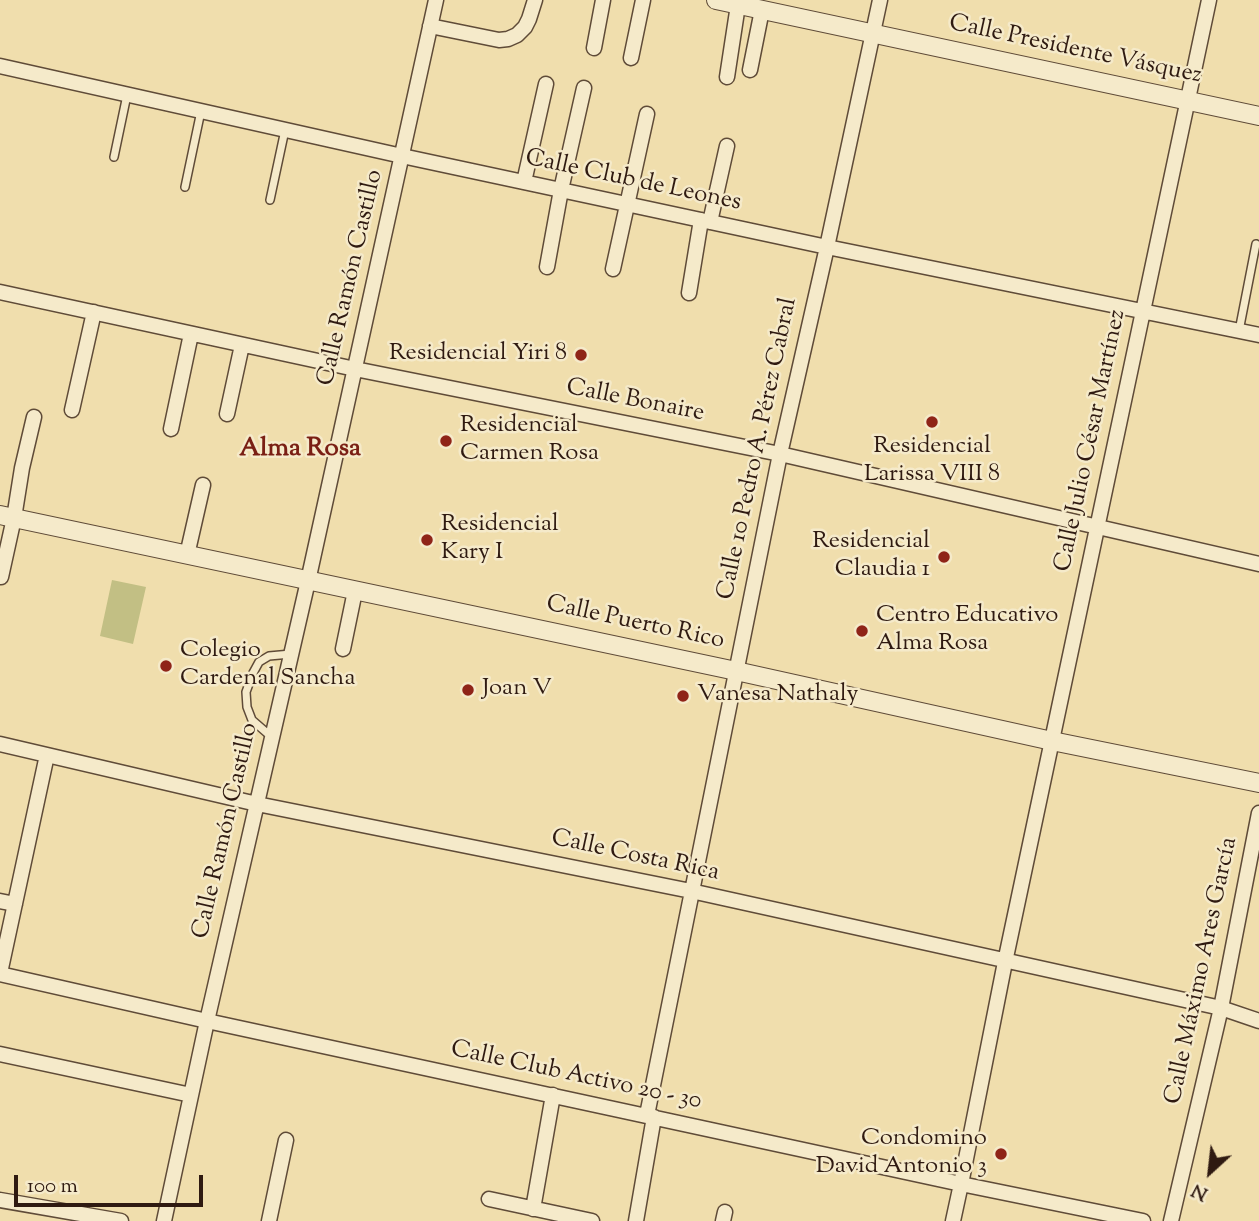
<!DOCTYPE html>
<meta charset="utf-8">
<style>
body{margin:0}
#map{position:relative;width:1259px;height:1221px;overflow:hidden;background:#f0dead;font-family:"Sorts Mill Goudy",serif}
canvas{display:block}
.north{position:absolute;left:1175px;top:1137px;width:70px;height:70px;-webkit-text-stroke:5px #f5eaca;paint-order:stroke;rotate:207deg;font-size:19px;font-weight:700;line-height:28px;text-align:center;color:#2f1a11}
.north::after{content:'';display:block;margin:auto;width:24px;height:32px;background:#2f1a11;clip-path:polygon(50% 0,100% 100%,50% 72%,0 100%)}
.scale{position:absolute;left:14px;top:1175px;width:189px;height:32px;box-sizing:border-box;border:4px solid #2f1a11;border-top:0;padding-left:9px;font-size:21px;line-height:24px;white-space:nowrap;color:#2f1a11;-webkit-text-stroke:5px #f5eaca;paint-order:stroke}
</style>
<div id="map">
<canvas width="1259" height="1221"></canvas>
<div class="north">N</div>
<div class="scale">100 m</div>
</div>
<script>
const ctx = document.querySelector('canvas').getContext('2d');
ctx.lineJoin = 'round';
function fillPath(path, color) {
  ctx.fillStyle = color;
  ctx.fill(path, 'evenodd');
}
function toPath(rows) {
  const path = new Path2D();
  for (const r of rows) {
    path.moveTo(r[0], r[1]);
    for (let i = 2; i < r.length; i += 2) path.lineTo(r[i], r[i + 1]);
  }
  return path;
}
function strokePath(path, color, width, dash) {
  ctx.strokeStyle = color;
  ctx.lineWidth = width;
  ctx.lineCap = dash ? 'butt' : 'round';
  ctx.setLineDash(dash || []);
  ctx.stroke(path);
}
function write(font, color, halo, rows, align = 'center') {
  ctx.font = font + ' "Sorts Mill Goudy",serif';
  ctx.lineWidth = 5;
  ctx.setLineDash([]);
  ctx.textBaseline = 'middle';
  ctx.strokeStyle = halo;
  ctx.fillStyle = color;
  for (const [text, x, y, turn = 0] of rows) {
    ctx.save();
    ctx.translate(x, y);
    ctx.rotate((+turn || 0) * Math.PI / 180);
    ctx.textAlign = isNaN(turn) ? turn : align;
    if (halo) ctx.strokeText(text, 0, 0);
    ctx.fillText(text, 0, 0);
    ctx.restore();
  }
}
fillPath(toPath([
 [112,580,146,587,133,644,100,636]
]), '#c2bf84');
const service = toPath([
 [114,157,127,95],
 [185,187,201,111],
 [270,200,285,130],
 [1239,331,1256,244],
 [273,734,267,733,252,720,247,707,246,692,253,673,259,662,269,656,291,654]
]);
const minor = toPath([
 [430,26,499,40,508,39,517,35,525,27,529,19,535,0],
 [594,48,603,0],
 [631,58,643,0],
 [0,66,402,156,827,247,1259,335],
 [750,70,762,10],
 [727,77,738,5],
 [524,182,546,84],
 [710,222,727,146],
 [547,267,561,190,584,88],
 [613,269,647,114],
 [0,292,355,369,780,454,1259,564],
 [689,293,701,220],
 [72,410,94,312],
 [227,414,242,345],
 [171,429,191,334],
 [187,555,203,485],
 [1,577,14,518,22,468,34,417],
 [343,649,355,591],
 [0,744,257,804,691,891,1221,1008,1259,1021],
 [0,901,15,904],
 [0,973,47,755],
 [0,974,207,1021,961,1184,1143,1221],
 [0,1054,191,1095],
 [647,1115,780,454,827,247,880,0],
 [489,1199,592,1221],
 [0,1200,121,1221],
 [533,1209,553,1095],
 [164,1221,207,1021,308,581,436,0],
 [269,1221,286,1140],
 [636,1221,654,1117],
 [723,1221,725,1212],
 [953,1221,961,1184,1005,962,1209,0],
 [1171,1221,1221,1008,1259,813]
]);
const tertiary = toPath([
 [716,0,1259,116],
 [0,515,736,671,1052,741,1259,783]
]);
strokePath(service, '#5f4b38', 10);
strokePath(minor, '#5f4b38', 17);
strokePath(tertiary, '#5f4b38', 20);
strokePath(service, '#f5eaca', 7);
strokePath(minor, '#f5eaca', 14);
strokePath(tertiary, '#f5eaca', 18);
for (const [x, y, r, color] of [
 [581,355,7,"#8f2418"],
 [932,422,7,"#8f2418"],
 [446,441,7,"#8f2418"],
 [427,540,7,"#8f2418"],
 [944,557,7,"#8f2418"],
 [862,631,7,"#8f2418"],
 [166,666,7,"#8f2418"],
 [468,690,7,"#8f2418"],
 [683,696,7,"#8f2418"],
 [1001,1154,7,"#8f2418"]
]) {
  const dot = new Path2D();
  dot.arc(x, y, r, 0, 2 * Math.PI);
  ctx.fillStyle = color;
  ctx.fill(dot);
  strokePath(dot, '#f5eaca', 2.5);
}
write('24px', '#2f1a11', '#f5eaca', [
 ["Calle Presidente Vásquez",1075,51,12],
 ["Calle Club de Leones",633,182,12],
 ["Calle Ramón Castillo",352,278,-77],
 ["Calle Bonaire",635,402,11],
 ["Calle Julio César Martínez",1092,441,-78],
 ["Calle 10 Pedro A. Pérez Cabral",759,449,-78],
 ["Calle Puerto Rico",635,624,12],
 ["Calle Ramón Castillo",227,831,-77],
 ["Calle Costa Rica",635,857,12],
 ["Calle Máximo Ares García",1203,971,-78],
 ["Calle Club Activo 20 - 30",576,1077,12]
]);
write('24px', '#2f1a11', '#f5eaca', [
 ["Residencial Yiri 8",567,355,"right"],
 ["Residencial",460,427],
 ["Carmen Rosa",460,455],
 ["Residencial",932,448,"center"],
 ["Larissa VIII 8",932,476,"center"],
 ["Residencial",441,526],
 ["Kary I",441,554],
 ["Residencial",930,543,"right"],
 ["Claudia 1",930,571,"right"],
 ["Centro Educativo",876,617],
 ["Alma Rosa",876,645],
 ["Colegio",180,652],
 ["Cardenal Sancha",180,680],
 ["Joan V",482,690],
 ["Vanesa Nathaly",697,696],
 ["Condomino",987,1140,"right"],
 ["David Antonio 3",987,1168,"right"]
], 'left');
write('bold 26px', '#7a1f14', '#f5eaca', [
 ["Alma Rosa",300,451]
]);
</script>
